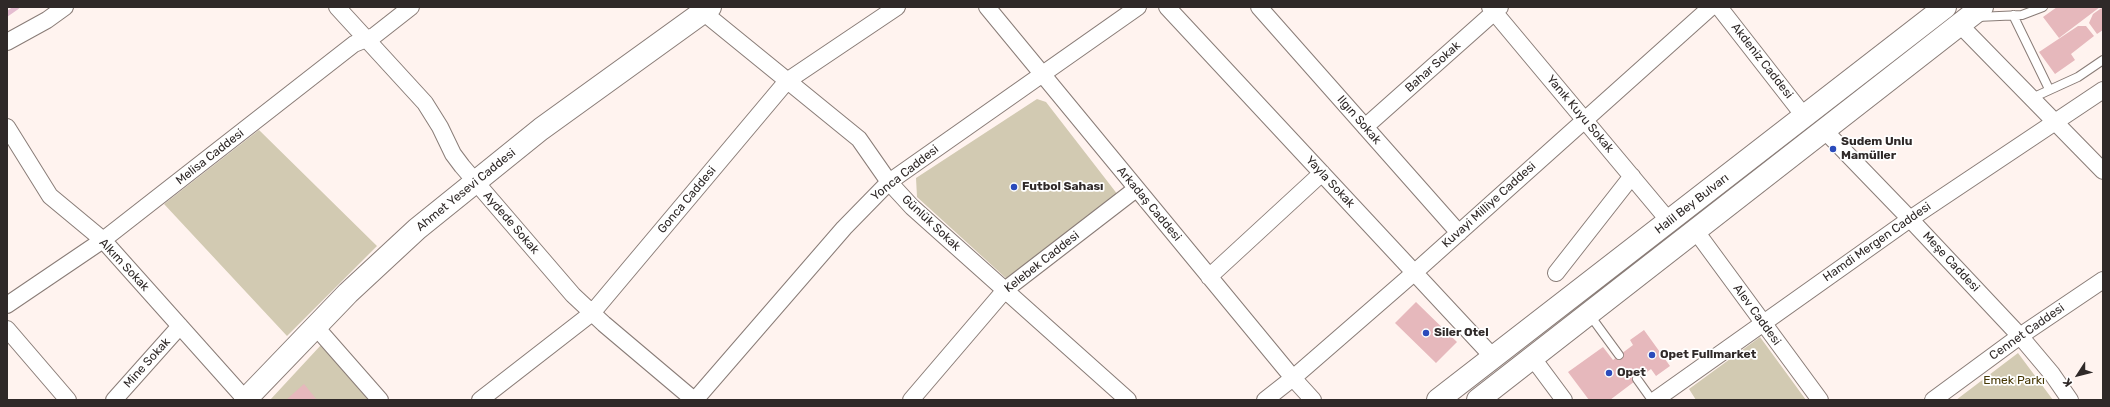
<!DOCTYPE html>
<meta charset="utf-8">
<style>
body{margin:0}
#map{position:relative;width:2110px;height:407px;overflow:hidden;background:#fff3ef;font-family:Rubik,sans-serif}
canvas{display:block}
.frame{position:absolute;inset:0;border:8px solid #2f2928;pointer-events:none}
.north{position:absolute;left:2058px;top:355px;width:40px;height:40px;-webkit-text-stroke:3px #fff;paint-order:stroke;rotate:234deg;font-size:11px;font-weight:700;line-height:16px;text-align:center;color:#2f2928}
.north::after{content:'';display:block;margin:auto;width:14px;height:18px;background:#2f2928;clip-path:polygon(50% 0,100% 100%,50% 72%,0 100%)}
</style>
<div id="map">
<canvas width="2110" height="407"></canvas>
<div class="frame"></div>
<div class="north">K</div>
</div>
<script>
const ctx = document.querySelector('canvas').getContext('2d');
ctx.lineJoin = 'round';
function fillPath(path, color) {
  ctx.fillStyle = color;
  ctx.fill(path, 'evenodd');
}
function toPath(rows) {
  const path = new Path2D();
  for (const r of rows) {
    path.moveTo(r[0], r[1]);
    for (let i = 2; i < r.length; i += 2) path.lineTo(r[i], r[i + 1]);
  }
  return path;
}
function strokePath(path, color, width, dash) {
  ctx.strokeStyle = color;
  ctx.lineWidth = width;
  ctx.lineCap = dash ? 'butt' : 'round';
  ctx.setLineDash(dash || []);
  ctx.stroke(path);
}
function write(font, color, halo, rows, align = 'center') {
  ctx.font = font + ' Rubik,sans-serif';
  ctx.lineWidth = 3.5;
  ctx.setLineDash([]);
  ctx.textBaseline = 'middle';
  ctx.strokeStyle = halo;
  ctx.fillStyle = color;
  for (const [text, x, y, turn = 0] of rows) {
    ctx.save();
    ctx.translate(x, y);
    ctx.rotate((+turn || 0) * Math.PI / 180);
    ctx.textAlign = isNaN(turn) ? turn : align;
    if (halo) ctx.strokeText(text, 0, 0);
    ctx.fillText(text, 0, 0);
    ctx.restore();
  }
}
fillPath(toPath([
 [1037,99,1046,102,1118,195,1008,280,917,197,916,178],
 [259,130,377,246,287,336,164,204],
 [1760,337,1806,400,1696,400,1689,389],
 [321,345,369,400,270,400],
 [2018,353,2053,400,1956,400]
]), '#d2cab2');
strokePath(toPath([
 [7,14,17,7]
]), '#e4bcd0', 5);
fillPath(toPath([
 [2057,7,2100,7,2059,38,2043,17],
 [2103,7,2103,30,2097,34,2089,23,2093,14],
 [2078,26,2086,26,2094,36,2071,54,2075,60,2055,74,2039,52],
 [1416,302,1457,342,1436,363,1395,323],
 [1644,330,1670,366,1656,376,1651,369,1610,400,1589,400,1568,372,1603,347,1613,360,1633,345,1630,340],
 [304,384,317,400,286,400]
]), '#e6b8bc');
const lane = toPath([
 [2013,15,2049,89],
 [1977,17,2022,15,2043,7],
 [2032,98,2078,77,2103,60],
 [1589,314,1619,355],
 [1637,379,1652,400]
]);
const street = toPath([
 [337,7,425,103,440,127,453,154,462,166,573,295,604,324,694,400],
 [987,7,1293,378,1313,400],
 [1167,7,1493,357],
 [1259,7,1459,233],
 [1490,7,1669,221],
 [1719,7,1804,116],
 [703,12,859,139,889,182,912,207,1128,400],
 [1960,25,2103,171],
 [7,42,47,20,65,7],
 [7,127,50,196,103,240,246,400],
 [1365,127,1500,7],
 [1824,130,1910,219,2020,336,2052,374,2070,400],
 [1695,230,1820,400],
 [1556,273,1632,176],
 [1209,277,1322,173],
 [7,305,103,240,354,44,374,36,411,7],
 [315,326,380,400],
 [7,329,68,400],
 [1532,357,1564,400],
 [114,400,180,326],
 [480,400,592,313,787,81,897,7],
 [695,400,844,228,889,182,1138,7],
 [911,400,1005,290,1136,189],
 [1265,400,1293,378,1415,272,1711,7],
 [1655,400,1910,219,2103,90],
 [1933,400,2020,336,2103,280]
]);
const secondary = toPath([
 [245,400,348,293,417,229,541,129,710,7]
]);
const highway = toPath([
 [1438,400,1945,7],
 [1478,400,1982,7]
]);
strokePath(lane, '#897c77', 10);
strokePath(street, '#897c77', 18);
strokePath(secondary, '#897c77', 24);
strokePath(highway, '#897c77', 24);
strokePath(lane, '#fff', 8);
strokePath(street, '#fff', 16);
strokePath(secondary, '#fff', 22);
strokePath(highway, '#fff', 22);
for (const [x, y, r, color] of [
 [1833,149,4,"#2b4bbb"],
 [1014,187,4,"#2b4bbb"],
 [1426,333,4,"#2b4bbb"],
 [1652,355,4,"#2b4bbb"],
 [1609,373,4,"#2b4bbb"]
]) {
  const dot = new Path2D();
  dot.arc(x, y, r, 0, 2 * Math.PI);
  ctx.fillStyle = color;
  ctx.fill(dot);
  strokePath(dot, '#fff', 1.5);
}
write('12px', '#2f2928', '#fff', [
 ["Akdeniz Caddesi",1762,61,52],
 ["Bahar Sokak",1433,67,-42],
 ["Yanık Kuyu Sokak",1580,114,50],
 ["Ilgın Sokak",1359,120,49],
 ["Melisa Caddesi",210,157,-38],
 ["Yonca Caddesi",905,173,-38],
 ["Yayla Sokak",1330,182,47],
 ["Ahmet Yesevi Caddesi",466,190,-39],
 ["Gonca Caddesi",687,200,-50],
 ["Arkadaş Caddesi",1149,204,50],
 ["Halil Bey Bulvarı",1692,204,-38],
 ["Kuvayi Milliye Caddesi",1489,205,-42],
 ["Aydede Sokak",511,223,49],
 ["Günlük Sokak",931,223,43],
 ["Hamdi Mergen Caddesi",1877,242,-35],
 ["Kelebek Caddesi",1042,262,-38],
 ["Meşe Caddesi",1951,262,47],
 ["Alkım Sokak",124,265,47],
 ["Alev Caddesi",1757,315,54],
 ["Cennet Caddesi",2027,332,-35],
 ["Mine Sokak",147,363,-48]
]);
write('bold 12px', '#2f2928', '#fff', [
 ["Sudem Unlu",1841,142],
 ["Mamüller",1841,156],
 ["Futbol Sahası",1022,187],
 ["Siler Otel",1434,333],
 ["Opet Fullmarket",1660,355],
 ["Opet",1617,373]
], 'left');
write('12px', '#463704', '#fff', [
 ["Emek Parkı",2014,381]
]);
</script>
